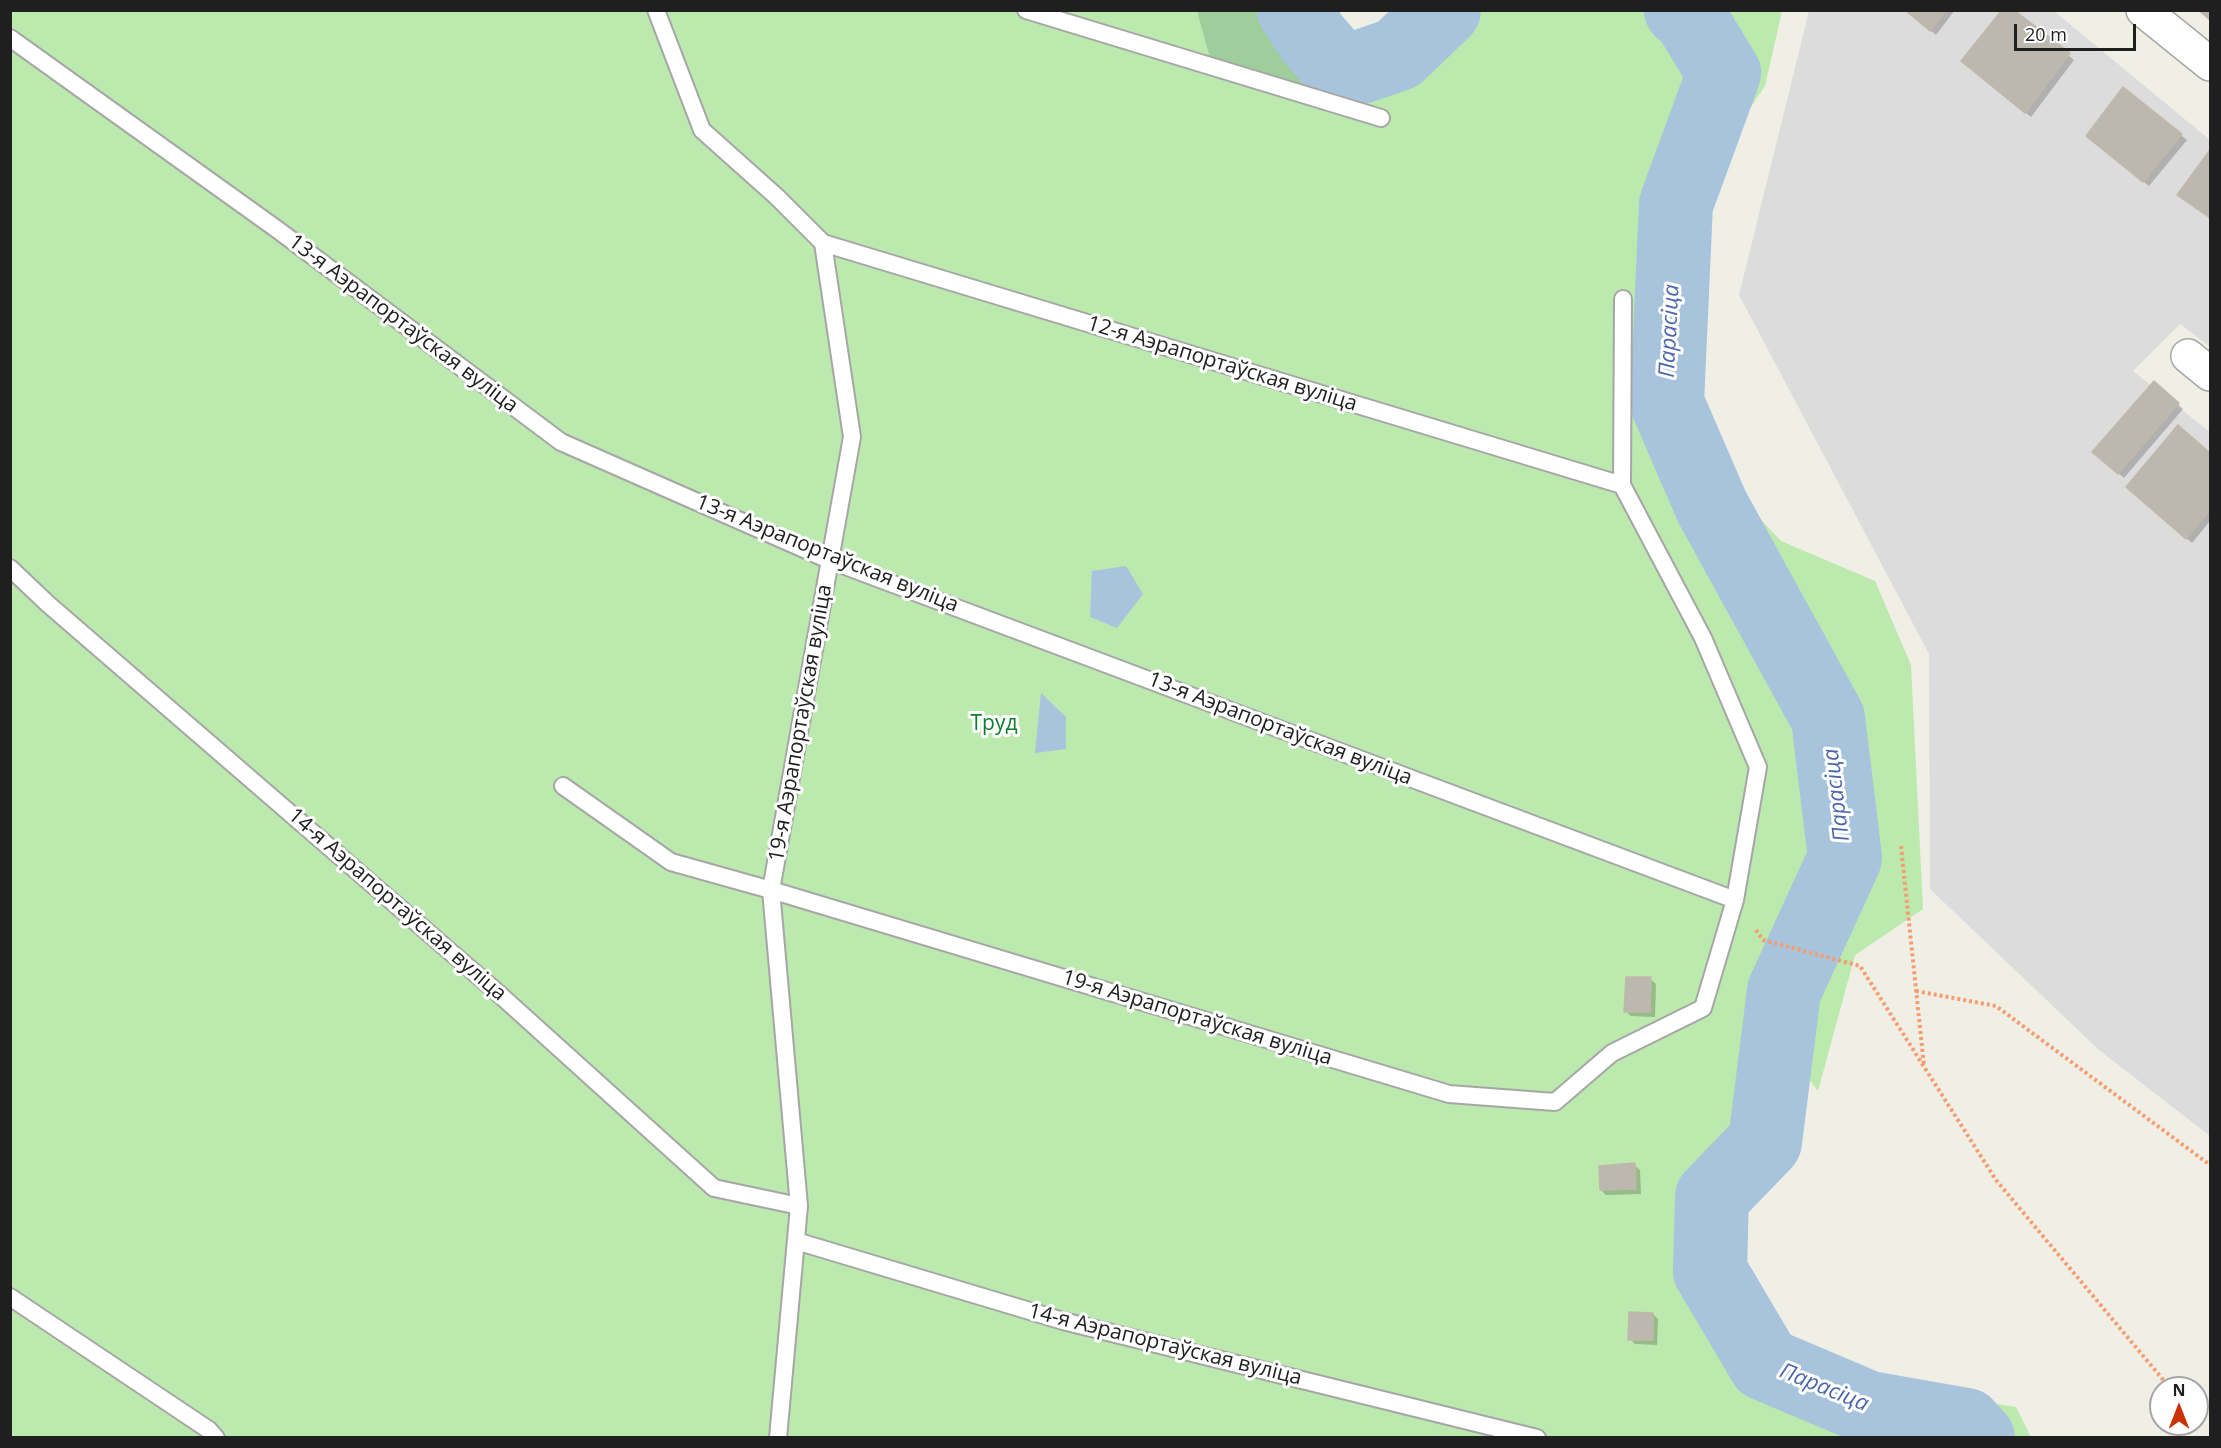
<!DOCTYPE html>
<meta charset="utf-8">
<style>
body{margin:0}
#map{position:relative;width:2221px;height:1448px;overflow:hidden;background:#f0efe6;font-family:"Open Sans",sans-serif}
canvas{display:block}
.frame{position:absolute;inset:0;border:12px solid #1f1f1f;pointer-events:none}
.north{position:absolute;left:2149px;top:1376px;width:60px;height:60px;box-sizing:border-box;background:#fff;border:2px solid #a5a5a5;border-radius:50%;rotate:0deg;font-size:16px;font-weight:700;line-height:24px;text-align:center;color:#1f1f1f}
.north::after{content:'';display:block;margin:auto;width:21px;height:27px;background:#ca3104;clip-path:polygon(50% 0,100% 100%,50% 72%,0 100%)}
.scale{position:absolute;left:2014px;top:24px;width:122px;height:27px;box-sizing:border-box;border:3px solid #1f1f1f;border-top:0;padding-left:8px;font-size:18px;line-height:21px;white-space:nowrap;color:#1f1f1f;-webkit-text-stroke:4px #fff;paint-order:stroke}
</style>
<div id="map">
<canvas width="2221" height="1448"></canvas>
<div class="frame"></div>
<div class="north">N</div>
<div class="scale">20 m</div>
</div>
<script>
const ctx = document.querySelector('canvas').getContext('2d');
ctx.lineJoin = 'round';
function fillPath(path, color) {
  ctx.fillStyle = color;
  ctx.fill(path, 'evenodd');
}
function toPath(rows) {
  const path = new Path2D();
  for (const r of rows) {
    path.moveTo(r[0], r[1]);
    for (let i = 2; i < r.length; i += 2) path.lineTo(r[i], r[i + 1]);
  }
  return path;
}
function strokePath(path, color, width, dash) {
  ctx.strokeStyle = color;
  ctx.lineWidth = width;
  ctx.lineCap = dash ? 'butt' : 'round';
  ctx.setLineDash(dash || []);
  ctx.stroke(path);
}
function write(font, color, halo, rows, align = 'center') {
  ctx.font = font + ' "Open Sans",sans-serif';
  ctx.lineWidth = 6;
  ctx.setLineDash([]);
  ctx.textBaseline = 'middle';
  ctx.strokeStyle = halo;
  ctx.fillStyle = color;
  for (const [text, x, y, turn = 0] of rows) {
    ctx.save();
    ctx.translate(x, y);
    ctx.rotate((+turn || 0) * Math.PI / 180);
    ctx.textAlign = isNaN(turn) ? turn : align;
    if (halo) ctx.strokeText(text, 0, 0);
    ctx.fillText(text, 0, 0);
    ctx.restore();
  }
}
fillPath(toPath([
 [1809,11,2054,11,2210,140,2210,347,2180,324,2133,371,2210,432,2210,1136,2099,1050,1930,889,1929,654,1739,295]
]), '#dddcdc');
fillPath(toPath([
 [1294,10,1313,39,1343,73,1398,54,1402,50,1391,11,1782,11,1765,86,1707,172,1674,240,1667,403,1681,435,1781,541,1875,581,1911,665,1923,909,1855,955,1818,1091,1778,1039,1765,1142,1712,1197,1710,1259,1717,1283,1753,1344,1860,1383,2016,1407,2031,1437,11,1437,10,11]
]), '#bce9ad');
fillPath(toPath([
 [1197,11,1266,11,1355,41,1303,92,1210,58]
]), '#9ece9b');
fillPath(toPath([
 [1126,566,1143,594,1117,628,1090,617,1092,571],
 [1041,693,1066,717,1066,749,1035,753]
]), '#a7c4dc');
fillPath(toPath([
 [1906,10,1955,10,1936,35],
 [2012,10,2074,60,2031,117,1968,66],
 [2123,89,2187,140,2149,186,2093,141],
 [2210,153,2210,218,2179,194],
 [2178,404,2183,409,2124,478,2099,457],
 [2178,427,2210,455,2210,521,2192,543,2133,492],
 [1650,979,1656,984,1655,1017,1631,1016,1626,1011],
 [1634,1165,1640,1170,1641,1194,1606,1195,1601,1190],
 [1653,1314,1658,1319,1657,1345,1635,1344,1630,1339]
]), '#0003');
strokePath(toPath([
 [1294,10,1313,39,1343,73,1398,54,1444,10],
 [1681,10,1686,11,1724,73,1676,204,1667,403,1712,507,1828,718,1845,858,1784,991,1765,1142,1712,1197,1710,1271,1765,1364,1869,1408,1966,1425,1978,1438]
]), '#a7c4dc', 74);
const building = toPath([
 [1905,10,1946,10,1930,31,1905,10],
 [2002,10,2014,10,2070,53,2025,113,1961,61,2002,10],
 [2198,10,2210,10,2210,20,2198,10],
 [2123,87,2182,134,2143,182,2086,136,2123,87],
 [2210,150,2210,218,2177,195,2210,150],
 [2154,381,2179,403,2118,474,2092,452,2154,381],
 [2178,425,2210,453,2210,510,2186,539,2126,487,2178,425],
 [1626,977,1651,977,1650,1012,1624,1012,1626,977],
 [1635,1163,1636,1189,1600,1190,1599,1166,1635,1163],
 [1629,1312,1653,1313,1653,1340,1628,1340,1629,1312]
]);
fillPath(building, '#bcb8af');
strokePath(building, '#c1b9a8', 1.5);
const lane = toPath([
 [656,10,702,130,777,197,823,243,852,437,771,890,799,1206,778,1438],
 [1026,10,1381,118],
 [10,38,278,230,561,442,829,560,1735,900],
 [823,243,1622,485],
 [10,568,48,604,498,993,714,1188,799,1206],
 [563,786,671,862,771,890,1449,1094,1555,1102,1612,1053,1703,1008,1735,900,1758,767,1703,638,1622,485,1623,299],
 [796,1241,1063,1321,1537,1438],
 [10,1297,209,1430,216,1438]
]);
const street = toPath([
 [2143,10,2210,64],
 [2188,356,2210,374]
]);
strokePath(lane, '#a6a6a6', 20);
strokePath(street, '#a6a6a6', 36);
strokePath(toPath([
 [1901,846,1924,1066],
 [1756,930,1763,940,1860,966,1996,1180,2170,1388],
 [1916,991,1996,1006,2210,1165],
 [2197,1412,2210,1414]
]), '#f79c6f', 4, [3, 3]);
strokePath(lane, '#fff', 16);
strokePath(street, '#fff', 33);
write('21px', '#1f1f1f', '#fff', [
 ["13-я Аэрапортаўская вуліца",403,324,37],
 ["12-я Аэрапортаўская вуліца",1222,364,17],
 ["13-я Аэрапортаўская вуліца",827,554,22],
 ["19-я Аэрапортаўская вуліца",801,723,-80],
 ["13-я Аэрапортаўская вуліца",1280,729,21],
 ["14-я Аэрапортаўская вуліца",397,905,41],
 ["19-я Аэрапортаўская вуліца",1197,1018,17],
 ["14-я Аэрапортаўская вуліца",1165,1345,14]
]);
write('21px', '#0e7d30', '#fff', [
 ["Труд",994,724]
]);
write('italic 22px', '#4d67ad', '#fff', [
 ["Парасіца",1670,331,-87],
 ["Парасіца",1837,795,-97],
 ["Парасіца",1824,1388,22]
]);
</script>
